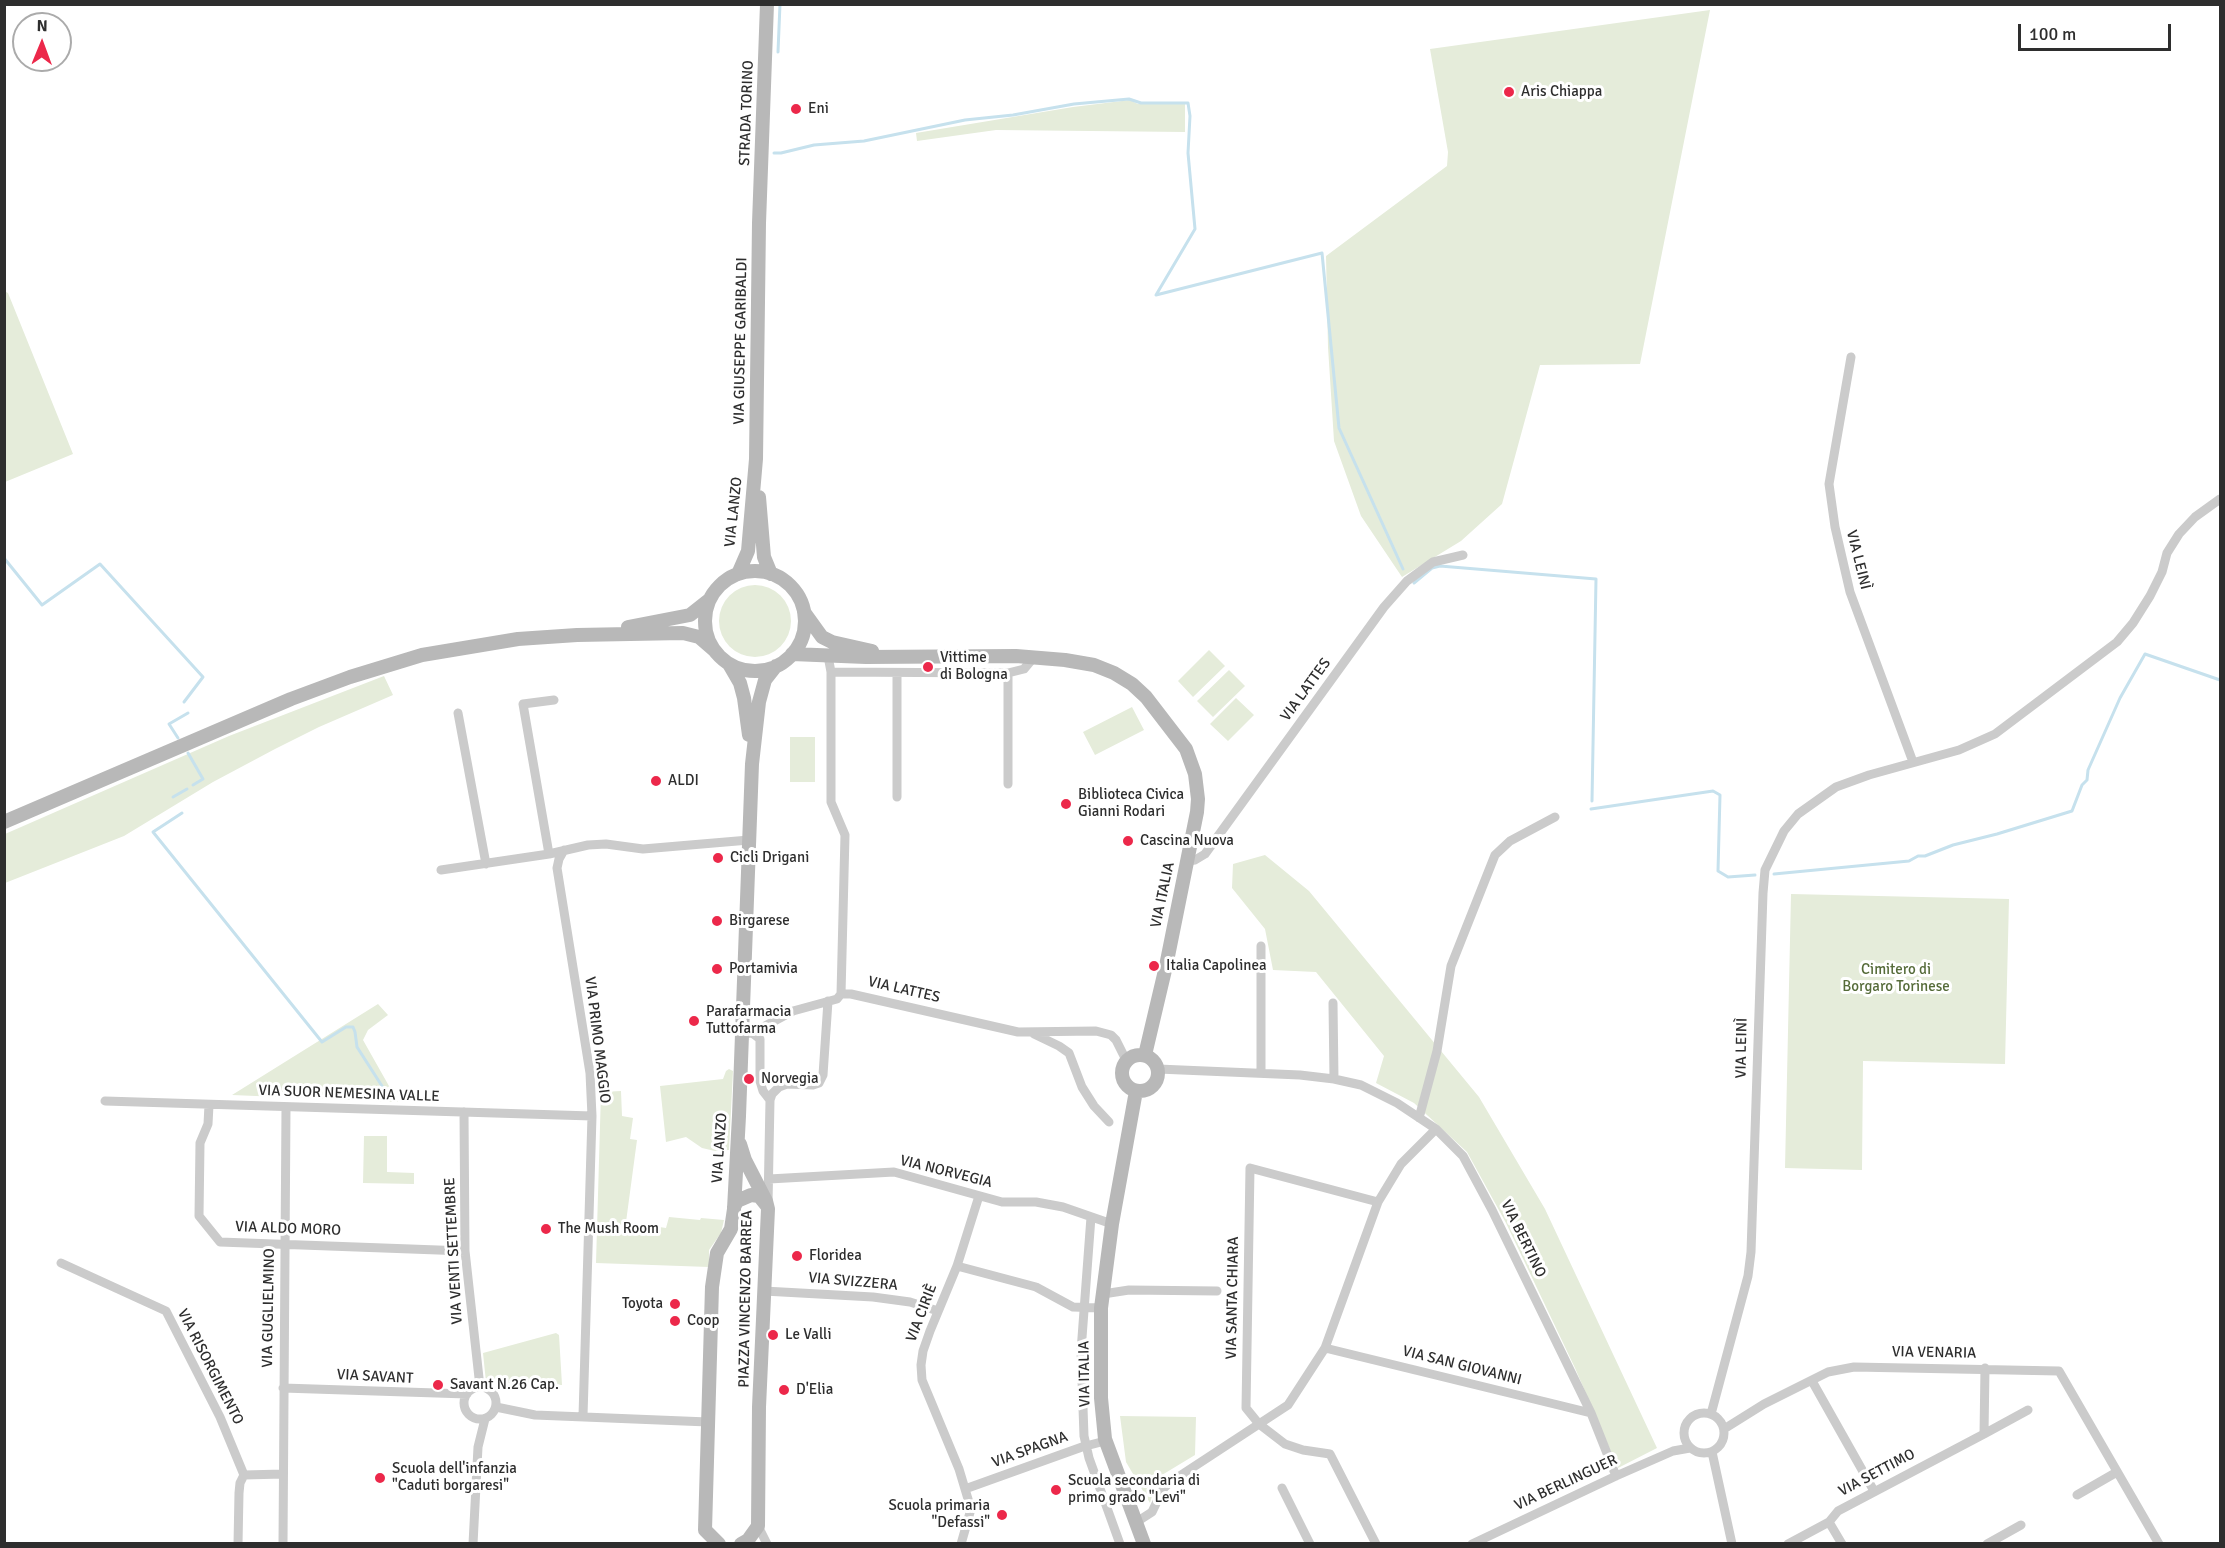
<!DOCTYPE html>
<meta charset="utf-8">
<style>
body{margin:0}
#map{position:relative;width:2225px;height:1548px;overflow:hidden;background:#fff;font-family:Signika,sans-serif}
canvas{display:block}
.frame{position:absolute;inset:0;border:6px solid #2e2e2e;pointer-events:none}
.north{position:absolute;left:12px;top:12px;width:60px;height:60px;box-sizing:border-box;background:#fff;border:2px solid #ababab;border-radius:50%;rotate:1deg;font-size:16px;font-weight:700;line-height:24px;text-align:center;color:#2e2e2e}
.north::after{content:'';display:block;margin:auto;width:21px;height:27px;background:#ec284a;clip-path:polygon(50% 0,100% 100%,50% 72%,0 100%)}
.scale{position:absolute;left:2018px;top:24px;width:153px;height:27px;box-sizing:border-box;border:3px solid #2e2e2e;border-top:0;padding-left:8px;font-size:18px;line-height:21px;white-space:nowrap;color:#2e2e2e;-webkit-text-stroke:4px #fff;paint-order:stroke}
</style>
<div id="map">
<canvas width="2225" height="1548"></canvas>
<div class="frame"></div>
<div class="north">N</div>
<div class="scale">100 m</div>
</div>
<script>
const ctx = document.querySelector('canvas').getContext('2d');
ctx.lineJoin = 'round';
function fillPath(path, color) {
  ctx.fillStyle = color;
  ctx.fill(path, 'evenodd');
}
function toPath(rows) {
  const path = new Path2D();
  for (const r of rows) {
    if (r.length === 3) {
      path.moveTo(r[0] + r[2], r[1]);
      path.arc(r[0], r[1], r[2], 0, 2 * Math.PI);
      continue;
    }
    path.moveTo(r[0], r[1]);
    for (let i = 2; i < r.length; i += 2) path.lineTo(r[i], r[i + 1]);
  }
  return path;
}
function strokePath(path, color, width, dash) {
  ctx.strokeStyle = color;
  ctx.lineWidth = width;
  ctx.lineCap = dash ? 'butt' : 'round';
  ctx.setLineDash(dash || []);
  ctx.stroke(path);
}
function write(font, color, halo, rows, align = 'center') {
  ctx.font = font + ' Signika,sans-serif';
  ctx.lineWidth = 6;
  ctx.setLineDash([]);
  ctx.textBaseline = 'middle';
  ctx.strokeStyle = halo;
  ctx.fillStyle = color;
  for (const [text, x, y, turn = 0] of rows) {
    ctx.save();
    ctx.translate(x, y);
    ctx.rotate((+turn || 0) * Math.PI / 180);
    ctx.textAlign = isNaN(turn) ? turn : align;
    if (halo) ctx.strokeText(text, 0, 0);
    ctx.fillText(text, 0, 0);
    ctx.restore();
  }
}
fillPath(toPath([
 [1710,10,1640,364,1540,365,1502,504,1461,541,1402,577,1361,516,1334,441,1328,347,1326,256,1447,166,1448,152,1430,49],
 [1130,100,1138,104,1185,103,1185,132,996,130,917,141,916,133,1073,107],
 [4,291,8,293,73,454,5,482],
 [755,621,36],
 [1209,650,1225,666,1193,697,1178,681],
 [1229,670,1245,686,1213,717,1197,701],
 [384,676,393,695,319,727,275,749,213,782,124,836,5,883,5,834,229,736],
 [1236,698,1254,715,1228,741,1210,724],
 [1132,707,1144,730,1095,755,1083,732],
 [790,737,815,737,815,782,790,782],
 [1265,855,1309,891,1479,1097,1545,1209,1657,1448,1618,1468,1575,1368,1506,1223,1467,1152,1414,1103,1376,1083,1384,1056,1316,972,1273,970,1265,929,1232,888,1233,864],
 [1791,894,2009,899,2005,1064,1863,1061,1862,1170,1785,1168],
 [378,1004,388,1015,368,1030,363,1040,398,1102,232,1095],
 [729,1069,733,1071,729,1150,715,1151,702,1148,686,1137,666,1142,660,1086,723,1079,726,1071],
 [621,1091,622,1116,633,1118,630,1139,637,1140,626,1222,666,1228,669,1217,700,1220,701,1218,724,1220,721,1233,709,1250,709,1267,596,1263,601,1092],
 [364,1136,387,1136,387,1172,414,1173,414,1184,363,1183],
 [556,1333,559,1335,562,1385,486,1382,483,1353],
 [1120,1416,1196,1417,1195,1455,1157,1478,1150,1503,1126,1462]
]), '#e5ecda');
strokePath(toPath([
 [778,52,780,4],
 [774,153,781,153,814,145,864,141,965,120,1013,115,1074,104,1129,99,1141,103,1188,103,1190,116,1188,153,1195,229,1156,295,1322,253,1339,428,1403,569],
 [4,558,42,605,100,564,203,677,184,702],
 [1414,583,1432,568,1440,566,1596,579,1592,801],
 [178,738,169,724,188,713],
 [188,753,203,779,193,785],
 [173,797,187,789],
 [1591,809,1713,791,1720,795,1718,871,1728,877,1755,875],
 [182,813,153,832,322,1042,346,1027,353,1027,355,1032,357,1047,389,1097],
 [1774,874,1909,861,1918,856,1925,856,1953,845,1997,834,2072,811,2082,785,2087,780,2088,770,2120,698,2145,654,2220,680]
]), '#c6e1ed', 3);
strokePath(toPath([
 [1851,357,1829,484,1835,527,1850,592,1913,762],
 [828,656,831,672,831,802,845,835,841,994],
 [831,672,1008,673,1024,669,1034,657],
 [1008,673,1008,784],
 [458,713,486,864],
 [897,797,897,673],
 [564,850,559,859,557,868,590,1073,592,1116,583,1416],
 [549,854,523,704,554,700],
 [1187,861,1195,860,1205,854,1384,607,1407,581,1433,562,1463,555],
 [441,870,549,854,588,845,606,844,643,849,749,840],
 [1261,946,1261,1073],
 [1333,1003,1334,1079],
 [752,1033,760,1039,760,1081,763,1091,770,1100],
 [742,1034,752,1033,793,1011,837,999,841,994,851,994,1018,1032,1096,1031,1111,1035,1116,1040,1126,1060],
 [1034,1034,1059,1046,1069,1053,1082,1087,1094,1106,1109,1122],
 [1158,1069,1300,1075,1334,1079,1361,1085,1397,1103,1436,1129,1463,1156,1492,1210,1591,1413,1616,1476],
 [105,1101,592,1116],
 [209,1105,208,1124,200,1143,199,1216,220,1242,465,1251],
 [464,1112,465,1251,480,1387],
 [1419,1118,1437,1051,1451,966,1495,855,1510,841,1555,817],
 [769,1179,894,1172,1002,1202,1036,1202,1063,1207,1112,1224],
 [768,1204,770,1100,772,1094,779,1087,787,1084,813,1085,819,1083,823,1075,828,1001],
 [1091,1217,1081,1351,1084,1436,1089,1458,1120,1544],
 [61,1263,166,1311,220,1417,244,1475,283,1474],
 [957,1266,1036,1287,1073,1307,1101,1308],
 [764,1291,873,1297,910,1302,938,1311],
 [1103,1294,1129,1290,1217,1291],
 [1325,1348,1591,1413],
 [1812,1381,1874,1491],
 [480,1403,16],
 [283,1388,467,1394],
 [496,1407,535,1415,708,1422],
 [1704,1433,20],
 [1711,1414,1748,1276,1751,1252,1763,893,1765,870,1784,831,1798,814,1836,787,1869,775,1959,750,1995,734,2117,642,2133,623,2150,596,2162,572,2167,553,2179,534,2195,517,2220,499],
 [1724,1429,1764,1404,1828,1372,1854,1367,2059,1371,2159,1544],
 [1984,1434,2028,1410],
 [1712,1452,1732,1544],
 [1282,1488,1310,1544],
 [965,1489,1082,1447,1105,1441],
 [2077,1495,2117,1472],
 [1829,1522,1842,1544],
 [1135,1523,1152,1512,1163,1489,1169,1483,1288,1405,1325,1348,1378,1202,1401,1164,1436,1129],
 [758,1526,767,1544],
 [238,1544,239,1493,240,1483,244,1475],
 [283,1544,286,1107],
 [473,1544,478,1447,485,1419],
 [961,1544,971,1509,959,1469,922,1380,921,1365,923,1351,930,1331,957,1266,979,1196],
 [1376,1544,1330,1454,1303,1450,1285,1444,1259,1424,1246,1408,1250,1168,1378,1202],
 [1472,1544,1616,1476,1673,1451,1690,1448],
 [1788,1544,1829,1522,1838,1511,1984,1434,1985,1368],
 [1987,1544,2021,1525]
]), '#cbcbcb', 9);
strokePath(toPath([
 [759,497,764,557,771,574],
 [755,621,50],
 [738,574,748,551,756,459,759,223,767,4],
 [804,612,822,637,832,642,872,651],
 [628,627,690,615,709,600],
 [792,654,866,657,1016,656,1065,660,1094,665,1114,673,1132,684,1146,697,1186,749,1195,774,1198,799,1197,812,1166,966,1145,1055],
 [729,664,740,683,744,698,749,735],
 [4,822,291,699,350,677,422,655,518,639,577,635,683,633,699,637,714,650],
 [1140,1073,18],
 [1136,1091,1112,1224,1101,1308,1101,1398,1105,1439,1144,1544],
 [740,1144,745,1160,766,1201,768,1209,759,1407,758,1526,748,1540,741,1544],
 [734,1207,737,1201,751,1195,759,1196,767,1206],
 [719,1544,705,1530,712,1287,717,1253,731,1229,734,1209,739,1116,752,764,759,702,765,680,776,666]
]), '#b8b8b8', 14);
for (const [x, y, r, color] of [
 [1509,92,6,"#ec284a"],
 [796,109,6,"#ec284a"],
 [928,667,6,"#ec284a"],
 [656,781,6,"#ec284a"],
 [1066,804,6,"#ec284a"],
 [1128,841,6,"#ec284a"],
 [718,858,6,"#ec284a"],
 [717,921,6,"#ec284a"],
 [1154,966,6,"#ec284a"],
 [717,969,6,"#ec284a"],
 [694,1021,6,"#ec284a"],
 [749,1079,6,"#ec284a"],
 [546,1229,6,"#ec284a"],
 [797,1256,6,"#ec284a"],
 [675,1304,6,"#ec284a"],
 [675,1321,6,"#ec284a"],
 [773,1335,6,"#ec284a"],
 [438,1385,6,"#ec284a"],
 [784,1390,6,"#ec284a"],
 [380,1478,6,"#ec284a"],
 [1056,1490,6,"#ec284a"],
 [1002,1515,6,"#ec284a"]
]) {
  const dot = new Path2D();
  dot.arc(x, y, r, 0, 2 * Math.PI);
  ctx.fillStyle = color;
  ctx.fill(dot);
  strokePath(dot, '#fff', 2);
}
write('15px', '#2e2e2e', '#fff', [
 ["Aris Chiappa",1521,92],
 ["Eni",808,109],
 ["Vittime",940,658],
 ["di Bologna",940,675],
 ["ALDI",668,781],
 ["Biblioteca Civica",1078,795],
 ["Gianni Rodari",1078,812],
 ["Cascina Nuova",1140,841],
 ["Cicli Drigani",730,858],
 ["Birgarese",729,921],
 ["Italia Capolinea",1166,966],
 ["Portamivia",729,969],
 ["Parafarmacia",706,1012],
 ["Tuttofarma",706,1029],
 ["Norvegia",761,1079],
 ["The Mush Room",558,1229],
 ["Floridea",809,1256],
 ["Toyota",663,1304,"right"],
 ["Coop",687,1321],
 ["Le Valli",785,1335],
 ["Savant N.26 Cap.",450,1385],
 ["D'Elia",796,1390],
 ["Scuola dell'infanzia",392,1469],
 ["\"Caduti borgaresi\"",392,1486],
 ["Scuola secondaria di",1068,1481],
 ["primo grado \"Levi\"",1068,1498],
 ["Scuola primaria",990,1506,"right"],
 ["\"Defassi\"",990,1523,"right"]
], 'left');
write('15px', '#2e2e2e', '#fff', [
 ["STRADA TORINO",747,113,-88],
 ["VIA GIUSEPPE GARIBALDI",741,341,-89],
 ["VIA LANZO",734,512,-84],
 ["VIA LEINÌ",1858,560,76],
 ["VIA LATTES",1306,690,-54],
 ["VIA ITALIA",1163,895,-78],
 ["VIA LATTES",904,990,13],
 ["VIA PRIMO MAGGIO",597,1040,83],
 ["VIA LEINÌ",1742,1048,-89],
 ["VIA SUOR NEMESINA VALLE",349,1094,2],
 ["VIA LANZO",720,1148,-86],
 ["VIA NORVEGIA",946,1172,14],
 ["VIA ALDO MORO",288,1229,2],
 ["VIA BERTINO",1523,1239,64],
 ["VIA VENTI SETTEMBRE",454,1251,-93],
 ["VIA SVIZZERA",853,1282,5],
 ["VIA SANTA CHIARA",1233,1298,-89],
 ["PIAZZA VINCENZO BARREA",746,1299,-89],
 ["VIA GUGLIELMINO",269,1308,-89],
 ["VIA CIRIÈ",922,1313,-69],
 ["VIA VENARIA",1934,1353,1],
 ["VIA SAN GIOVANNI",1462,1366,14],
 ["VIA RISORGIMENTO",210,1367,63],
 ["VIA ITALIA",1085,1374,-91],
 ["VIA SAVANT",375,1377,3],
 ["VIA SPAGNA",1030,1450,-20],
 ["VIA SETTIMO",1877,1473,-28],
 ["VIA BERLINGUER",1566,1483,-25]
]);
write('15px', '#556b39', '#fff', [
 ["Cimitero di",1896,970],
 ["Borgaro Torinese",1896,987]
]);
</script>
